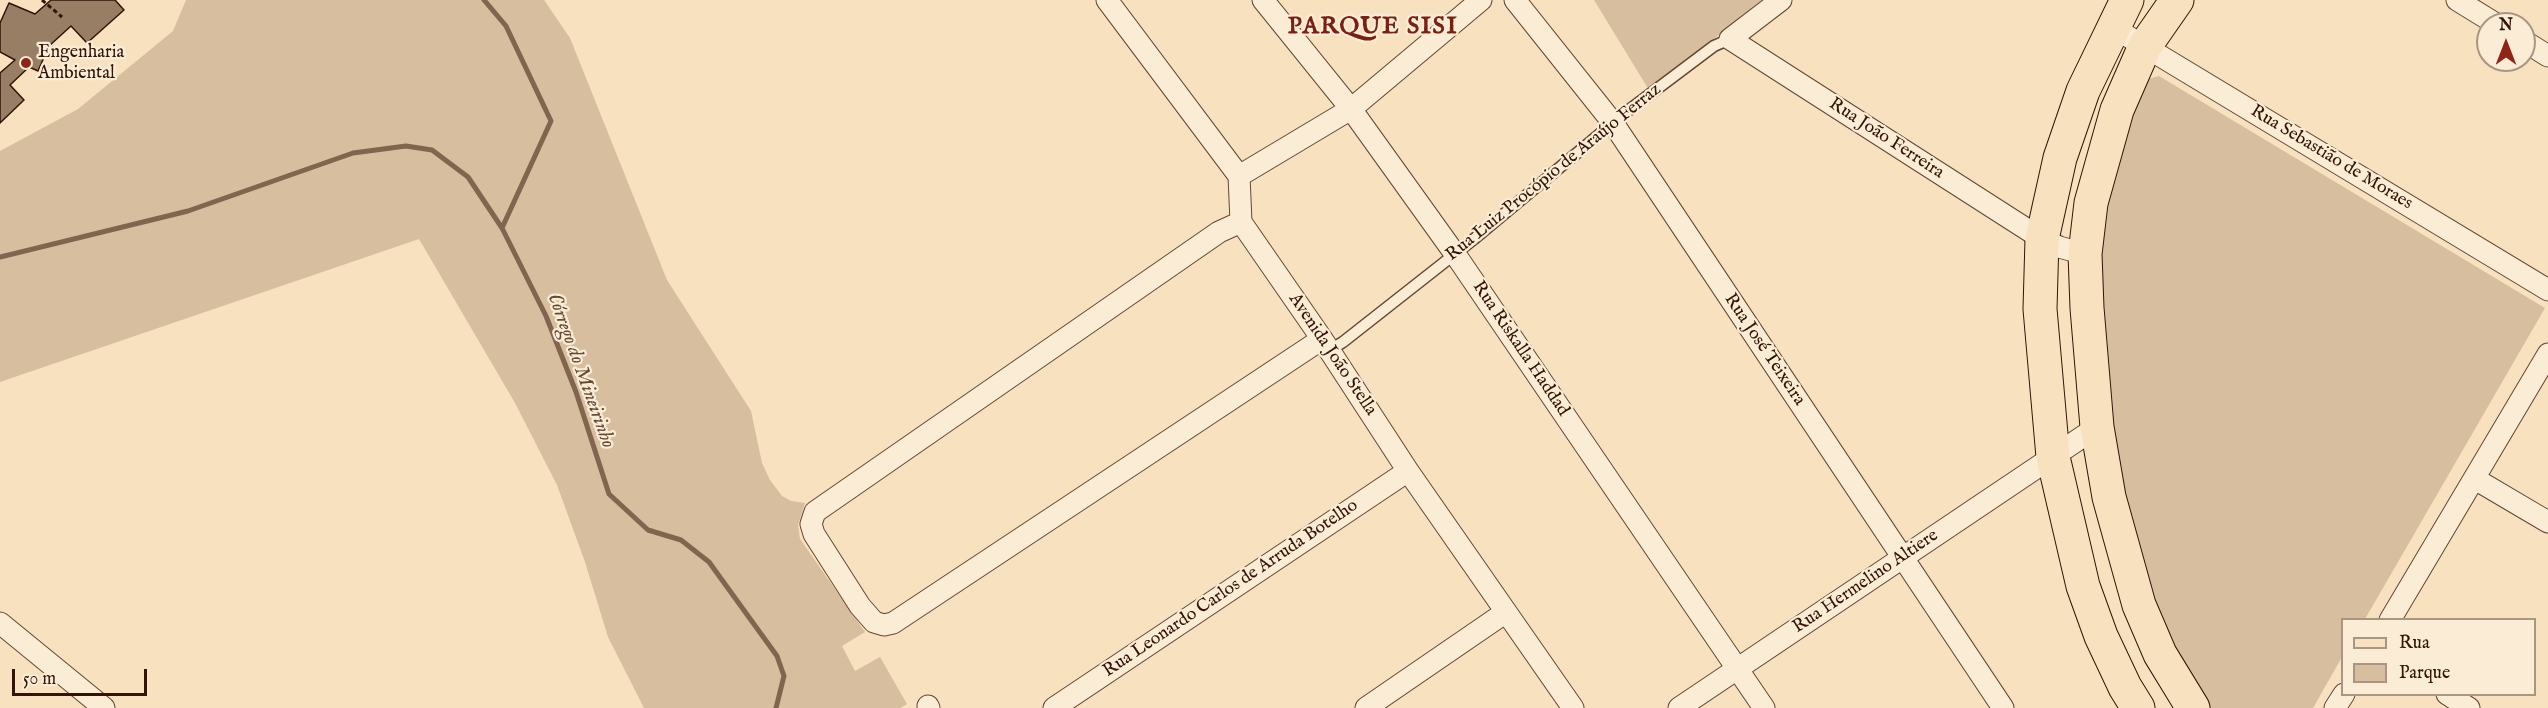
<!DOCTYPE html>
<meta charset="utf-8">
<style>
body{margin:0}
#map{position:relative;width:2548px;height:708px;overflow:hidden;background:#f8e1be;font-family:"IM FELL English",serif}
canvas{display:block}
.legend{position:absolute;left:2341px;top:618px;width:195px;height:78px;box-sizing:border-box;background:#faecd5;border:2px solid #aa9582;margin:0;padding:8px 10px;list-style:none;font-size:18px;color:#321306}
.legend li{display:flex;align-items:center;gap:12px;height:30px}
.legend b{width:30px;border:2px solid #aa9582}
.north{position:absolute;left:2476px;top:12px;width:60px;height:60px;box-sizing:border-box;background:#faecd5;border:2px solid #aa9582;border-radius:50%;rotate:0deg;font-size:16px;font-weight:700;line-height:24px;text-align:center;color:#321306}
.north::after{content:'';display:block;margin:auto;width:21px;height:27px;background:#8f2418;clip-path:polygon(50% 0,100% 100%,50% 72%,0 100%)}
.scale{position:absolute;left:12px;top:669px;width:135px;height:27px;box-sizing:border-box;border:3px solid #321306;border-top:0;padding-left:8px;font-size:18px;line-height:21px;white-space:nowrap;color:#321306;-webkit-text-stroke:4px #faecd5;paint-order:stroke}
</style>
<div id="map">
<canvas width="2548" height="708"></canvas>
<ul class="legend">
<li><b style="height:8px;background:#f8e1be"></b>Rua</li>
<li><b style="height:16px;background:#d6be9f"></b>Parque</li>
</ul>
<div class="north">N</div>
<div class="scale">50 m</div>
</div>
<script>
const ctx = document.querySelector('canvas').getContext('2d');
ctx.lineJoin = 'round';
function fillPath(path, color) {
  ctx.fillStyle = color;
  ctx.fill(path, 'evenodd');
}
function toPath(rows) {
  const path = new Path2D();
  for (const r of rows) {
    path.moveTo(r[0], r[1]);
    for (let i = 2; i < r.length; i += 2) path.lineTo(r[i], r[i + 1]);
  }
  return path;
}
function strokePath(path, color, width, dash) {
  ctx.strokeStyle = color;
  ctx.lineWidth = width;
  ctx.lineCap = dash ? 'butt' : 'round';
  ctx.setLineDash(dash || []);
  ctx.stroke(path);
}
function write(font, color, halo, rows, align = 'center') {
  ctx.font = font + ' "IM FELL English",serif';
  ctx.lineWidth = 4.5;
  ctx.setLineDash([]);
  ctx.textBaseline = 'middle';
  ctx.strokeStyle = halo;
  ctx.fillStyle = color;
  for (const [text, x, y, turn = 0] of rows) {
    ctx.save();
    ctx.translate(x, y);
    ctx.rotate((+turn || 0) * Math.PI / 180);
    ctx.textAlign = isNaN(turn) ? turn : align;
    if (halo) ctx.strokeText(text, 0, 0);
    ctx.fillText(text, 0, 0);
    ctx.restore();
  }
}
fillPath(toPath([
 [186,0,544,0,570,38,667,280,751,411,762,463,770,480,782,496,791,501,805,503,798,525,800,539,865,632,842,646,855,671,880,657,907,704,900,708,644,708,608,637,585,562,557,485,515,403,419,239,0,382,0,151,78,109,173,31],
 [1594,0,1763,0,1649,90],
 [2159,76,2545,308,2365,619,2342,620,2342,657,2313,708,2209,708,2162,626,2137,564,2106,409,2100,234,2118,149,2148,79]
]), '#d6be9f');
strokePath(toPath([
 [484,0,506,26,551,121,502,228,546,316,576,392,609,494,648,530,681,540,709,562,777,656,784,676,776,708],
 [0,257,188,211,353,153,406,146,432,150,468,177,502,228]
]), '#81654f', 5);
const building = toPath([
 [51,0,115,0,124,10,87,43,71,26,49,46,38,71,29,67,10,85,24,100,0,123,0,73,15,60,0,52,0,23,9,3,35,14,51,0]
]);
fillPath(building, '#997e66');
strokePath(building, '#321306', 1.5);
const lane = toPath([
 [1330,350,1343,342,1474,239,1625,113,1714,46,1730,39]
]);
const street = toPath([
 [1107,0,1239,176,1241,222,1322,339,1408,471,1573,708],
 [1263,0,1351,109,1455,254,1764,708],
 [1515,0,1613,123,2003,708],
 [1781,0,1730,39,2042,239,2059,247,2085,254],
 [2457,0,2496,24],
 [2114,28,2548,290],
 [2524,41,2548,56],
 [1239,176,1351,109,1481,0],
 [1241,222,1219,232,815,512,811,524,814,534,860,606,874,622,884,625,893,623,1322,339],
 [2475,479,2548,522],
 [2390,620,2548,354],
 [0,623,104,708],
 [2447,694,2469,708],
 [928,706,929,708],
 [1054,708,1408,471],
 [1366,708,1506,612],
 [1679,708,2097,427],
 [2335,708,2344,694]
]);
const primary = toPath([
 [2127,0,2083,91,2060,158,2042,239,2040,309,2053,457,2083,586,2101,636,2125,687,2138,708],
 [2177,0,2145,46,2117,110,2091,203,2085,254,2087,308,2097,427,2109,497,2139,605,2160,654,2193,708]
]);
strokePath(lane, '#644634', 13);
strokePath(street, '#644634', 23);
strokePath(primary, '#321306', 35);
strokePath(toPath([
 [42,0,62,17]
]), '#321306', 3, [4.5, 3]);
strokePath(lane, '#faecd5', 10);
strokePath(street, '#faecd5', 21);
strokePath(primary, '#f8e1be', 33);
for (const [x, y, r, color] of [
 [26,63,6,"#8f2418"]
]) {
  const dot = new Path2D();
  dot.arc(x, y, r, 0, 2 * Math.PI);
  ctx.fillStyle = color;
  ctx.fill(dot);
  strokePath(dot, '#faecd5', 2);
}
write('18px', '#321306', '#faecd5', [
 ["Engenharia",38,53],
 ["Ambiental",38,74]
], 'left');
write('18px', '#321306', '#faecd5', [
 ["Rua João Ferreira",1886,139,33],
 ["Rua Sebastião de Moraes",2331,158,31],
 ["Rua Luiz Procópio de Araújo Ferraz",1554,173,-39],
 ["Rua Riskalla Haddad",1520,349,56],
 ["Rua José Teixeira",1764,350,56],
 ["Avenida João Stella",1332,355,56],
 ["Rua Hermelino Altiere",1866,582,-34],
 ["Rua Leonardo Carlos de Arruda Botelho",1231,589,-34]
]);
write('italic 20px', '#664936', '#faecd5', [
 ["Córrego do Mineirinho",580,371,70]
]);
ctx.letterSpacing = '1.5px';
write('bold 24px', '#7a1f14', '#faecd5', [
 ["PARQUE SISI",1373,28]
]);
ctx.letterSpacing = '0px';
</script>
